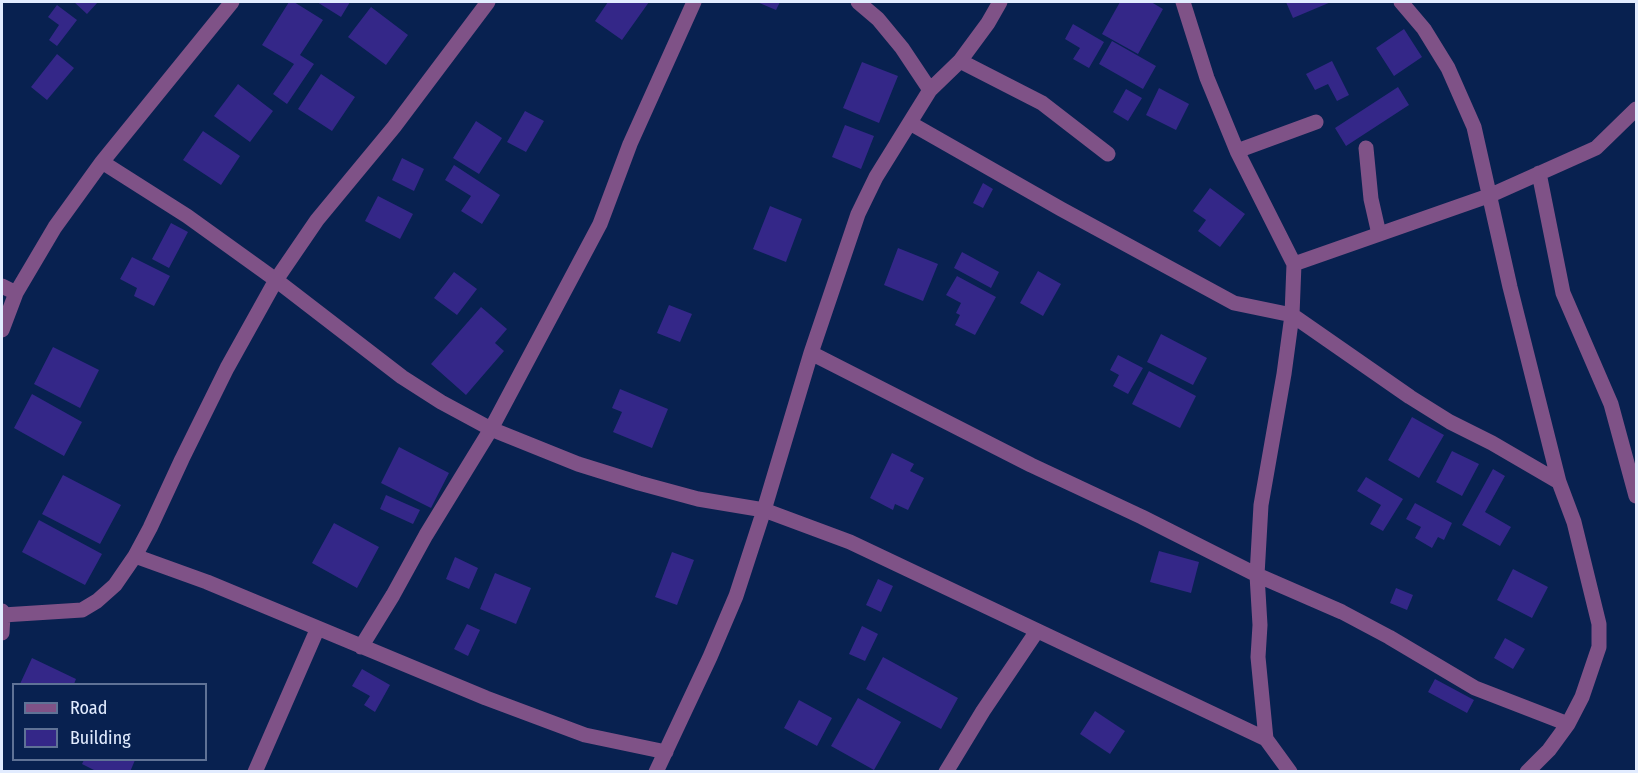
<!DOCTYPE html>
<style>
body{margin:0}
#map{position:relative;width:1638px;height:773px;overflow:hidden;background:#082150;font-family:"Fira Sans Condensed",sans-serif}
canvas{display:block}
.frame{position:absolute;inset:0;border:3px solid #e2ecff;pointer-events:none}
.legend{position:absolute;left:12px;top:683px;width:195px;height:78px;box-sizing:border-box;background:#082150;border:2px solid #5f7296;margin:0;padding:8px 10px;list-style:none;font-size:18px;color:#e2ecff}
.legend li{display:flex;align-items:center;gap:12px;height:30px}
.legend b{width:30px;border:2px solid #5f7296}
</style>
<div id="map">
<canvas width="1638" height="773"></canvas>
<div class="frame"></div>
<ul class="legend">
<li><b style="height:8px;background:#7f5287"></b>Road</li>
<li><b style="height:16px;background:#342788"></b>Building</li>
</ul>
</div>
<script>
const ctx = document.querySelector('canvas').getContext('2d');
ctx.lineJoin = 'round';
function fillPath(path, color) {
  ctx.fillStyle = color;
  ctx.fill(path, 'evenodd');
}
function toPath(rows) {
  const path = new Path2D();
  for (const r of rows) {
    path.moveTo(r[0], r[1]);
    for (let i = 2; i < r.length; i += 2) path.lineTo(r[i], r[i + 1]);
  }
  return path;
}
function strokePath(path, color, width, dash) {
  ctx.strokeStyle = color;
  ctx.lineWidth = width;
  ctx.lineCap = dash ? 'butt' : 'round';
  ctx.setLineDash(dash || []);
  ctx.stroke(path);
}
fillPath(toPath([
 [74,2,98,2,87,14],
 [289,2,294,2,323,20,300,55,314,64,287,104,273,94,294,64,262,45],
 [317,2,350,2,341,17],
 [608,2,649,2,622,40,595,21],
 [757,2,780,2,776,10],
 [1120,2,1151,2,1163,9,1138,54,1102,34],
 [1286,2,1331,2,1293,18],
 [57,5,77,20,57,46,49,40,59,25,48,17],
 [371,7,408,35,386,65,348,37],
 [1073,24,1104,42,1089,68,1073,59,1080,48,1065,39],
 [1404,29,1422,57,1394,76,1376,48],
 [1112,41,1156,66,1143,89,1099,64],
 [57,54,74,68,47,100,31,87],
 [1332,61,1349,95,1337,101,1328,84,1315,90,1306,74],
 [862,62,898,76,879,123,843,108],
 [321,74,355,97,332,131,298,109],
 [238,84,273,111,250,142,214,116],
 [1398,87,1409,105,1346,146,1335,128],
 [1159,88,1189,104,1176,130,1146,115],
 [1126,89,1142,98,1128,121,1113,112],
 [525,111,544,121,526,152,507,142],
 [476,121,502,138,479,174,453,158],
 [845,125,874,136,861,169,832,157],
 [203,131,240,156,221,185,183,160],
 [402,158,424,169,414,191,392,180],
 [454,165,500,195,482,224,461,211,471,196,445,180],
 [983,183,993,189,983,208,973,203],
 [1210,188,1245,214,1220,247,1198,231,1206,220,1193,211],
 [378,196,413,214,400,239,365,221],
 [770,206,802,219,786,262,753,249],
 [171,223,188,232,169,268,152,259],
 [898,248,938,264,923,301,884,285],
 [962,252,999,272,991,288,954,268],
 [132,257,170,276,154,306,134,296,137,288,120,279],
 [1038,271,1061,284,1043,316,1020,303],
 [454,272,477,289,457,315,434,298],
 [957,276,996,297,975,335,955,325,960,315,956,313,961,303,946,295],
 [669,305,692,314,680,342,657,333],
 [481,307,507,329,495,343,504,351,466,395,431,364],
 [1161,334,1207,358,1193,385,1147,362],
 [53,347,99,370,80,408,34,384],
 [1118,355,1143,368,1128,394,1113,386,1119,375,1110,370],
 [1149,371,1196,396,1180,428,1132,404],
 [620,389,668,409,652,448,613,432,622,412,612,408],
 [32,394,82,422,64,456,14,428],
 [1412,417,1444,435,1419,478,1388,460],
 [399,447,449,473,431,508,381,483],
 [1452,451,1479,464,1462,496,1436,482],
 [892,453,914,464,910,471,924,478,908,510,895,504,893,510,870,498],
 [1493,469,1505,476,1485,512,1511,527,1500,546,1462,525],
 [63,475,121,505,100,544,42,514],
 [1366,477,1403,499,1383,531,1370,524,1381,505,1357,491],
 [386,495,420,510,413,524,380,509],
 [1415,503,1452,523,1444,540,1438,537,1432,548,1415,538,1421,527,1406,519],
 [39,520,102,554,85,585,22,552],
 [334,523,379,547,357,588,312,563],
 [1159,551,1199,562,1191,593,1150,582],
 [672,552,694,560,677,605,655,597],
 [455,557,478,568,469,589,446,579],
 [1513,569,1548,587,1532,618,1497,600],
 [495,573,531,588,516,624,480,609],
 [878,579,893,586,881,612,866,605],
 [1396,588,1413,595,1407,610,1390,603],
 [467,624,480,630,468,656,454,649],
 [862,626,878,634,865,661,849,654],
 [1505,638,1525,649,1513,669,1494,658],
 [883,657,958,698,941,729,866,689],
 [32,658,76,679,74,684,20,684],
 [362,669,390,685,375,712,364,705,370,696,352,686],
 [1435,679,1474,700,1467,713,1428,692],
 [858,698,901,722,874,770,831,746],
 [799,700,832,718,817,746,784,728],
 [1095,711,1125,731,1110,754,1080,734],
 [84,760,135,760,130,772,98,772,82,764]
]), '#342788');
strokePath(toPath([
 [858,2,878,19,902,48,930,90],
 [1183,2,1207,78,1237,151,1294,264,1292,315,1284,374,1261,505,1257,575,1260,625,1258,657,1266,739,1290,772],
 [1401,2,1424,29,1448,68,1474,127,1510,287,1559,482,1574,522,1599,624,1599,647,1582,697,1568,724,1549,750,1527,772],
 [960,61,1042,103,1108,154],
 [910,123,1061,209,1234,303,1292,315,1410,397,1450,422,1492,443,1559,482],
 [1366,148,1371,199,1379,234],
 [1237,151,1316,122],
 [102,162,187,216,276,280,402,377,441,402,491,429,578,464,639,483,698,499,764,510,850,542,1266,739],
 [1539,173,1563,293,1611,404,1636,496],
 [1294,264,1491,195,1596,148,1636,109],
 [2,286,16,293],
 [2,330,16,293,55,227,102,162,232,2],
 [811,353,1031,465,1142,517,1257,575,1342,612,1389,637,1475,688,1568,724],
 [135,556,207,582,486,698,585,735,666,752],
 [2,611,3,615,2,633],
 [3,615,82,610,97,601,115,585,135,556,150,528,182,459,227,368,276,280,317,220,394,127,488,2],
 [361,647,393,595,426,535,491,429,600,224,630,144,694,2],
 [255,772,317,630],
 [656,772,710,657,736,596,764,510,811,353,858,214,876,177,930,90,960,61,988,23,1000,2],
 [946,772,983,711,1037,631]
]), '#7f5287', 15);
</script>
